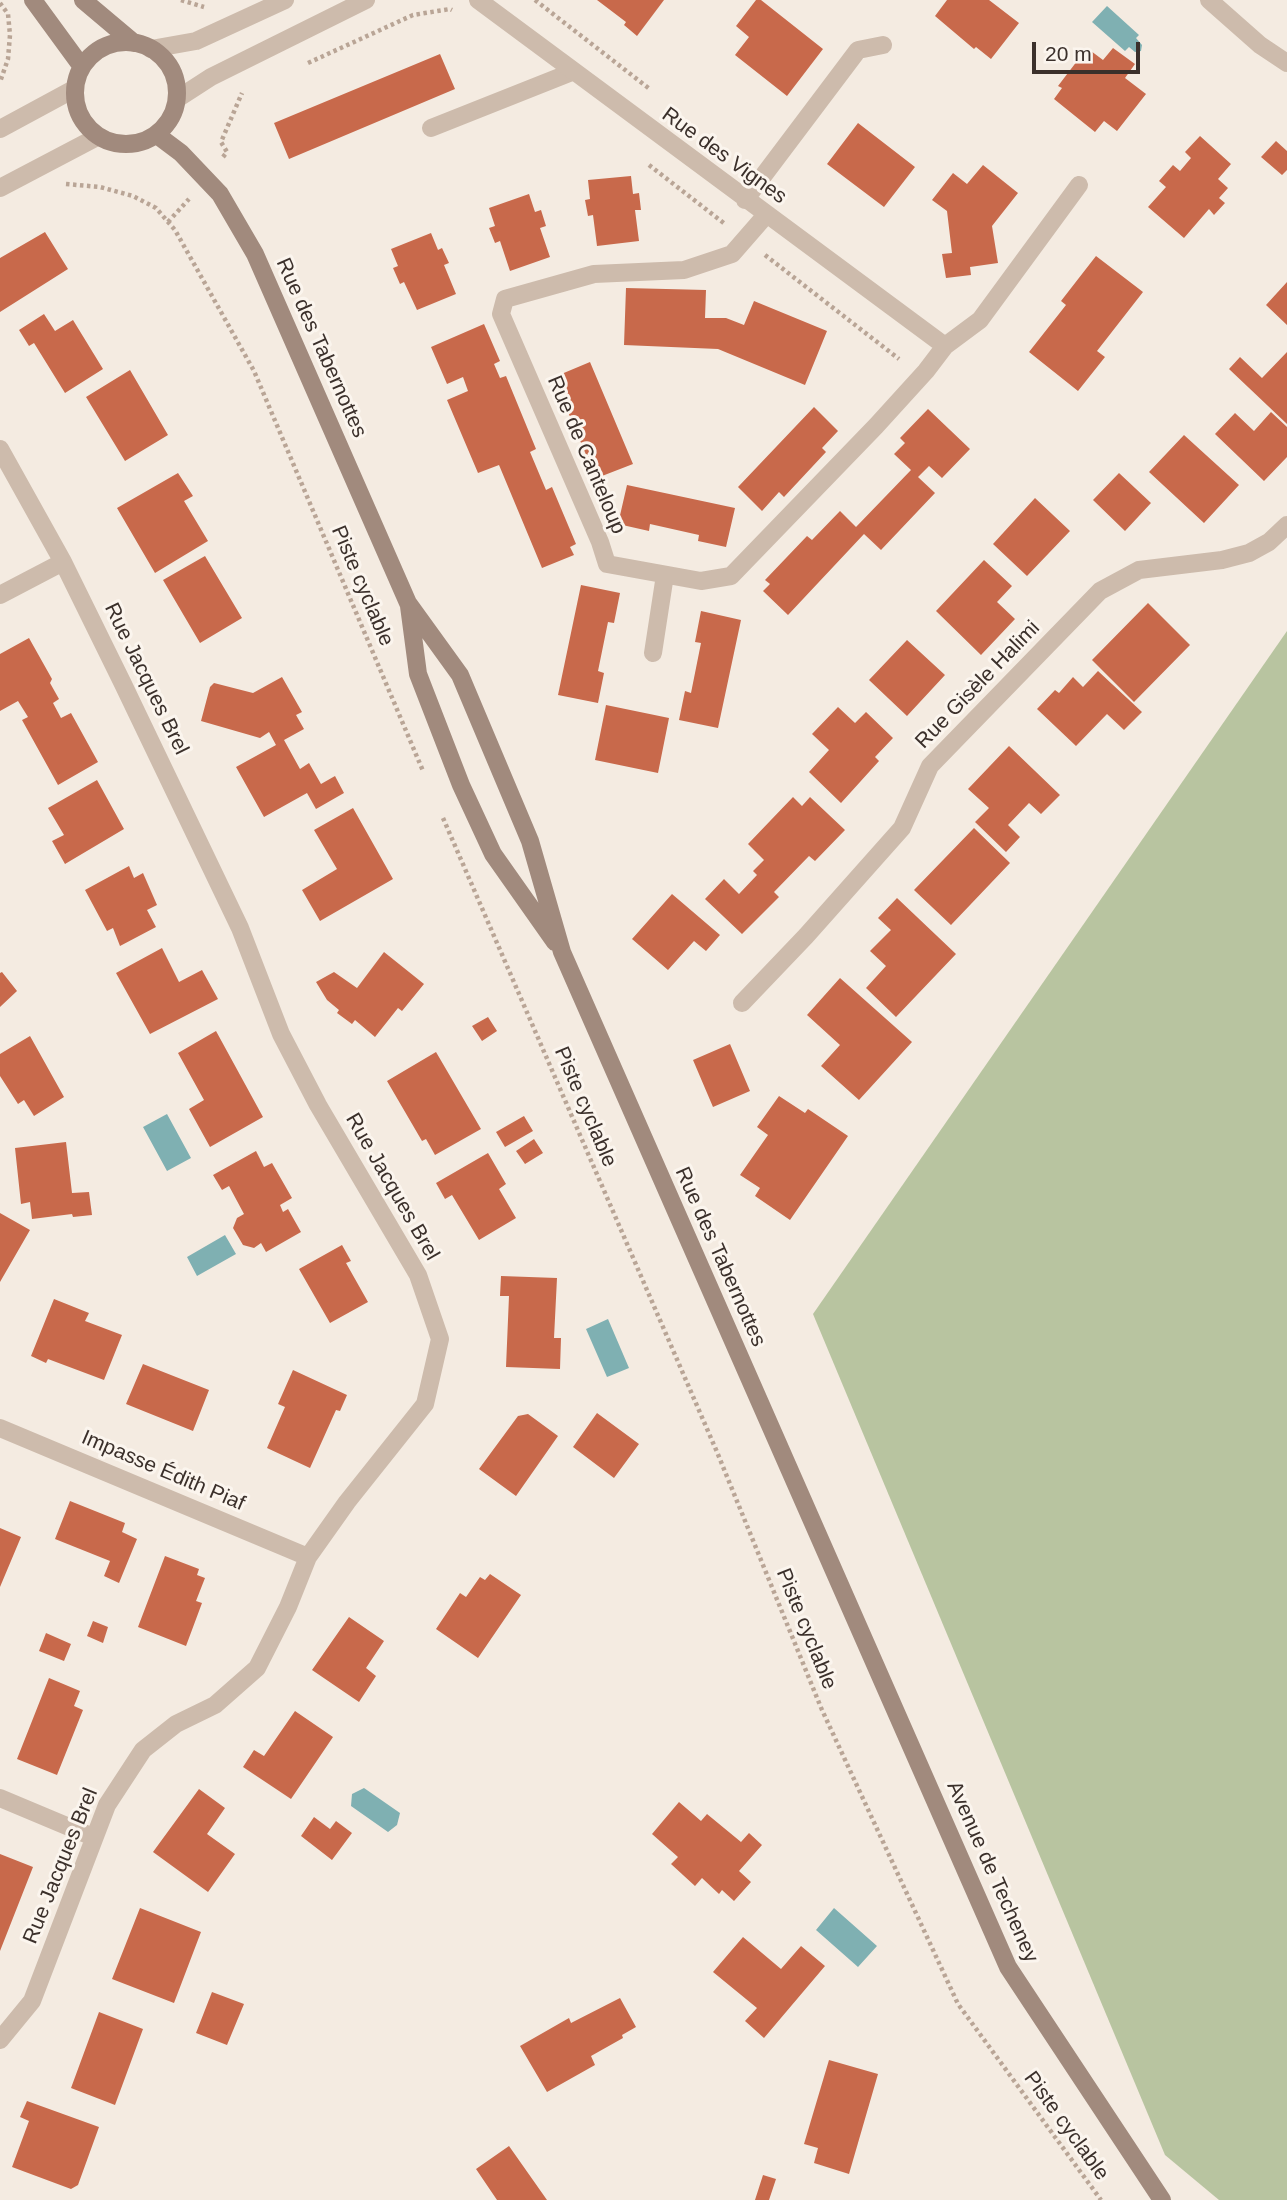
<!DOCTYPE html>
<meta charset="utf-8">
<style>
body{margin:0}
#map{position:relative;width:1287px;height:2200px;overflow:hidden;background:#f4ebe1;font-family:Arial,sans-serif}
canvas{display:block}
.scale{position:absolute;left:1032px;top:42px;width:108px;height:32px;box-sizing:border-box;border:4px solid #3b302b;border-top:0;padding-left:9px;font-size:21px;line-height:24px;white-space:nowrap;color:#3b302b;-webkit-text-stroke:5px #fbf5ee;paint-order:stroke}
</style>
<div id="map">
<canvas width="1287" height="2200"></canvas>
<div class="scale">20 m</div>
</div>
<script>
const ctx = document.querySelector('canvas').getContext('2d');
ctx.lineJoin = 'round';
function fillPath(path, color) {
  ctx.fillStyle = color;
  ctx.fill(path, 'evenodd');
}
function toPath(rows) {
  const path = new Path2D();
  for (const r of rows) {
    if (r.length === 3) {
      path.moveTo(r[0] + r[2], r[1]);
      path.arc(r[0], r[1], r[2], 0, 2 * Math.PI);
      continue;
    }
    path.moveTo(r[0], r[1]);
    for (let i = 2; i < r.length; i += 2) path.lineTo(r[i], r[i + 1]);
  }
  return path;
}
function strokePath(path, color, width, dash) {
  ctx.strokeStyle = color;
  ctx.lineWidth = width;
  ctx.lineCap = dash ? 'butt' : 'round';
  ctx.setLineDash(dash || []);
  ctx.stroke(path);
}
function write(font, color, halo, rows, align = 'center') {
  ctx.font = font + ' Arial,sans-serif';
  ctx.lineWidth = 6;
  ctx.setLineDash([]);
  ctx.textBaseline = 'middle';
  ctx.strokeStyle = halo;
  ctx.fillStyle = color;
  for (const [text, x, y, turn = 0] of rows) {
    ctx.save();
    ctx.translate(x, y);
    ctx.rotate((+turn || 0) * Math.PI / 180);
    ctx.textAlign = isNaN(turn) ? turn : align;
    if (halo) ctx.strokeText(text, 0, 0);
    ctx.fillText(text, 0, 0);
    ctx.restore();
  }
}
fillPath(toPath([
 [1287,631,1287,2200,1219,2200,1165,2155,813,1314]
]), '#b8c4a0');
fillPath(toPath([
 [1107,6,1139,35,1136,38,1142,45,1141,51,1135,52,1129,47,1125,51,1092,22],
 [167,1114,191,1158,167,1171,143,1127],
 [225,1235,236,1254,197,1276,187,1257],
 [608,1319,629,1368,607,1377,586,1329],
 [364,1788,400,1813,397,1825,388,1832,351,1806,352,1794],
 [834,1908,877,1946,858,1967,816,1930]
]), '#7fb0b2');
fillPath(toPath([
 [597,0,664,0,637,36,624,25,626,22],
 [756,0,761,0,823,49,787,96,735,55,749,37,736,26],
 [947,0,989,0,1019,23,991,59,976,47,974,49,935,16],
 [1087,48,1103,60,1113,48,1135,64,1125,78,1146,94,1117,131,1104,121,1095,132,1054,99,1062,88,1058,86],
 [440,54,455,89,289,159,274,123],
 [858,123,915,167,884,207,827,164],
 [1200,136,1231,164,1218,179,1228,188,1219,198,1225,203,1214,215,1209,209,1184,238,1148,207,1166,187,1159,181,1173,165,1180,171,1191,158,1185,152],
 [1276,141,1287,151,1287,170,1282,175,1261,157],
 [983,165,1018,193,992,226,998,263,970,267,971,275,946,278,942,254,952,253,947,211,932,200,953,173,967,184],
 [631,176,633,194,639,193,641,210,635,210,639,241,597,246,593,215,588,216,585,200,590,199,588,180],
 [529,194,535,212,541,210,546,226,540,228,550,257,510,271,500,241,495,243,489,228,495,226,489,208],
 [45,232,68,269,0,312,0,258],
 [431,233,438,250,442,248,449,263,444,265,456,294,417,310,404,282,400,284,393,268,398,266,391,249],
 [1096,256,1143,292,1097,351,1105,357,1078,391,1029,352,1066,305,1061,301],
 [1287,282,1287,325,1266,305],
 [626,288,706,290,705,318,726,318,744,325,754,301,827,331,805,385,718,349,624,345],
 [44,314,55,331,73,320,103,369,65,393,34,343,29,346,19,330],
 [484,324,500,361,494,364,500,378,506,376,536,449,530,452,546,490,552,487,576,544,570,547,574,555,542,568,499,465,478,473,447,400,468,391,463,377,447,384,431,347],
 [1287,352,1287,424,1229,369,1240,357,1262,378],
 [590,362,633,464,602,476,593,455,587,457,563,400,569,398,559,375],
 [130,370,168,435,125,461,86,397],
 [814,407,838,431,822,448,826,452,784,497,779,492,762,511,738,487],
 [928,409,970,449,942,478,929,466,918,477,935,493,881,550,864,534,788,615,763,591,770,584,765,580,807,536,812,540,840,511,856,527,911,470,894,454,905,443,900,438],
 [1271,412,1287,427,1287,457,1264,481,1215,434,1235,413,1254,431],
 [1184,435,1239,485,1204,523,1149,472],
 [178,473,193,496,184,501,208,541,155,573,117,508],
 [1119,473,1151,503,1125,531,1093,500],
 [627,485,735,508,726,547,698,541,699,535,650,524,649,531,618,524],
 [1035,498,1070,531,1027,576,993,544],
 [205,556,242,618,200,643,163,580],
 [984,560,1012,586,997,602,1015,619,981,655,936,611],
 [581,585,620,593,614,623,608,622,598,671,604,673,598,703,558,695],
 [1148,603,1190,645,1134,702,1092,660],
 [701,611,741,620,718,728,679,720,685,691,691,693,701,643,695,642],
 [29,638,52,679,50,683,59,699,53,703,61,718,71,713,98,762,58,785,22,720,28,717,18,701,0,711,0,654],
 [907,640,945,675,907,716,869,680],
 [1098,671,1142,712,1124,730,1107,714,1076,746,1037,709,1055,690,1059,693,1073,677,1083,687],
 [282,677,302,712,296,715,304,729,284,740,300,769,309,763,321,784,335,776,344,793,316,809,307,793,264,817,236,767,276,745,269,732,260,738,201,721,210,687,214,683,253,693],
 [606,705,669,718,658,773,595,760],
 [838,707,855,723,866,712,893,738,875,757,879,761,841,803,809,772,829,750,812,734],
 [1009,746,1060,795,1041,814,1029,803,1008,825,1020,837,1006,852,975,822,989,808,968,789],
 [97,780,124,829,65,864,52,841,64,835,48,808],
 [793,797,802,806,810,797,845,830,815,861,809,856,774,892,779,897,742,934,705,899,724,879,739,894,757,875,753,871,764,860,748,844],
 [353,808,393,879,320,921,302,890,337,869,314,830],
 [974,828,1010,863,951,925,914,890],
 [129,866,134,878,143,873,157,905,147,910,156,927,120,946,113,928,107,931,85,890],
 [672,894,720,935,706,951,694,941,668,970,632,939],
 [897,898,956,954,896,1017,866,988,886,966,870,951,891,930,878,918],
 [162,948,179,982,202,970,218,999,150,1034,116,973],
 [384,952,424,984,402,1011,398,1008,375,1037,355,1020,352,1024,337,1013,339,1010,327,1000,316,982,334,972,357,988],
 [2,972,17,991,0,1007,0,973],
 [840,978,912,1042,859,1100,821,1066,840,1045,807,1015],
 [488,1017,497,1031,482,1041,472,1026],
 [216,1031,263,1117,210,1147,189,1109,204,1100,178,1053],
 [30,1036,64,1097,34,1116,24,1100,18,1104,0,1076,0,1054],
 [730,1044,750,1091,713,1107,693,1060],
 [436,1052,481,1129,435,1155,426,1139,422,1141,387,1081],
 [779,1096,805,1113,808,1109,848,1136,790,1220,755,1196,760,1188,740,1175,768,1135,757,1127],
 [524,1116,533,1131,505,1147,496,1132],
 [534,1139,543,1153,525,1164,516,1151],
 [66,1142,72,1193,89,1192,92,1215,73,1217,72,1214,32,1219,30,1202,21,1204,15,1148],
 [256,1151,264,1167,272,1163,292,1198,280,1205,283,1212,288,1209,301,1232,266,1252,261,1243,254,1248,243,1245,233,1228,237,1218,244,1214,229,1186,222,1190,213,1175],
 [488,1153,506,1184,499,1189,516,1218,479,1240,452,1195,445,1199,436,1183],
 [0,1213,30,1230,0,1282],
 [342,1245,351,1261,346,1263,368,1302,330,1323,299,1269],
 [501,1276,557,1278,554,1338,561,1338,560,1369,506,1367,509,1296,500,1296],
 [54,1299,89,1313,85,1321,122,1335,104,1380,48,1359,46,1363,31,1356],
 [143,1364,209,1390,193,1431,126,1404],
 [293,1370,347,1395,340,1411,336,1410,310,1468,267,1448,285,1407,278,1404],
 [597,1413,639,1444,614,1478,573,1447],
 [528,1414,558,1436,516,1496,479,1469,518,1416],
 [70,1501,125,1523,122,1532,137,1539,119,1583,104,1576,110,1561,55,1539],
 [0,1528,21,1537,0,1587],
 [165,1556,199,1569,197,1575,205,1578,196,1601,202,1603,186,1646,138,1627],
 [490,1574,521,1595,478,1658,436,1629,460,1593,466,1597,480,1577,485,1580],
 [349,1617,384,1641,366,1668,376,1676,359,1702,312,1670],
 [93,1621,108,1627,103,1643,87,1636],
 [46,1633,71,1644,64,1661,39,1651],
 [49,1678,80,1691,74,1706,83,1710,57,1775,17,1759],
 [295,1711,333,1737,291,1799,243,1767,254,1750,264,1756],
 [199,1789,225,1808,207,1834,235,1854,208,1892,153,1852],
 [679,1802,701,1821,707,1814,741,1842,749,1833,762,1845,739,1871,751,1882,734,1901,722,1890,719,1894,702,1878,695,1886,671,1864,678,1857,652,1834],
 [314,1817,330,1829,336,1821,352,1833,332,1860,301,1836],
 [0,1854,33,1867,0,1951],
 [140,1908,201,1932,174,2003,112,1979],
 [743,1937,781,1969,801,1946,825,1966,764,2038,745,2021,757,2008,713,1972],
 [212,1992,244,2004,227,2045,196,2033],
 [620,1998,636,2027,622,2035,623,2038,591,2056,595,2065,547,2092,520,2046,569,2018,571,2023],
 [99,2012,143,2029,115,2105,71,2088],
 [829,2060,878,2074,849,2174,814,2163,818,2148,804,2144],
 [27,2101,99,2127,78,2185,71,2189,12,2167,29,2121,20,2117],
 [509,2146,547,2200,497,2200,476,2169],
 [763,2175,776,2179,769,2200,755,2200]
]), '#c8694b');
strokePath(toPath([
 [181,0,204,7],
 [535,0,651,90],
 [0,3,8,14,10,35,8,59,0,82],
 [308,63,413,15,450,9,452,10],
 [223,157,227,152,221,142,242,93],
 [649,165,725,224],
 [66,184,100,187,133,196,156,208,175,230,254,371,423,771],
 [168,222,189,199],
 [765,255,899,359],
 [443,818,717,1452,822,1710,958,2004,1101,2200]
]), '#b9a596', 4.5, [3.5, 3.5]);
strokePath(toPath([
 [431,128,572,72]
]), '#cdbbac', 18);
strokePath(toPath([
 [478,0,945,346],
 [1209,0,1260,45,1287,63],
 [151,49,196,41,285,0],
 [177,99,211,77,366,0],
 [0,129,74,89],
 [0,188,97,137],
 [745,200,858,50,883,45],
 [766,215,732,254,684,270,594,274,505,299,501,314,600,542,607,564,701,581,731,576,876,426,926,371,945,346,980,320,1079,185],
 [0,449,63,562,123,684,240,928,281,1034,318,1105,418,1275,440,1339,425,1404,347,1502,308,1557,288,1607,257,1668,215,1705,176,1724,143,1750,107,1805,32,2001,0,2040],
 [0,595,63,562],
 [653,653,665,575],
 [742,1003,806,936,902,828,930,766,1100,591,1139,570,1222,560,1249,553,1269,542,1287,525],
 [0,1428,308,1557],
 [0,1798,93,1837]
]), '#cdbbac', 18);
strokePath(toPath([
 [33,0,82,67],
 [83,0,134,43],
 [126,93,51],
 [157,135,181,153,220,194,255,254,408,603,460,675,530,841,562,952,1008,1967,1162,2200],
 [409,606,418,674,461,785,493,854,555,942]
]), '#a18a7d', 18);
write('21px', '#3b302b', '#fbf5ee', [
 ["Rue des Vignes",724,156,36],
 ["Rue des Tabernottes",321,348,66],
 ["Rue de Canteloup",586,455,67],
 ["Piste cyclable",362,586,67],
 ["Rue Jacques Brel",146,679,64],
 ["Rue Gisèle Halimi",978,685,-46],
 ["Piste cyclable",585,1107,67],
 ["Rue Jacques Brel",392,1187,60],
 ["Rue des Tabernottes",720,1257,66],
 ["Impasse Édith Piaf",163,1471,23],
 ["Piste cyclable",806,1629,68],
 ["Rue Jacques Brel",61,1866,-68],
 ["Avenue de Techeney",992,1872,66],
 ["Piste cyclable",1066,2126,54]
]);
</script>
